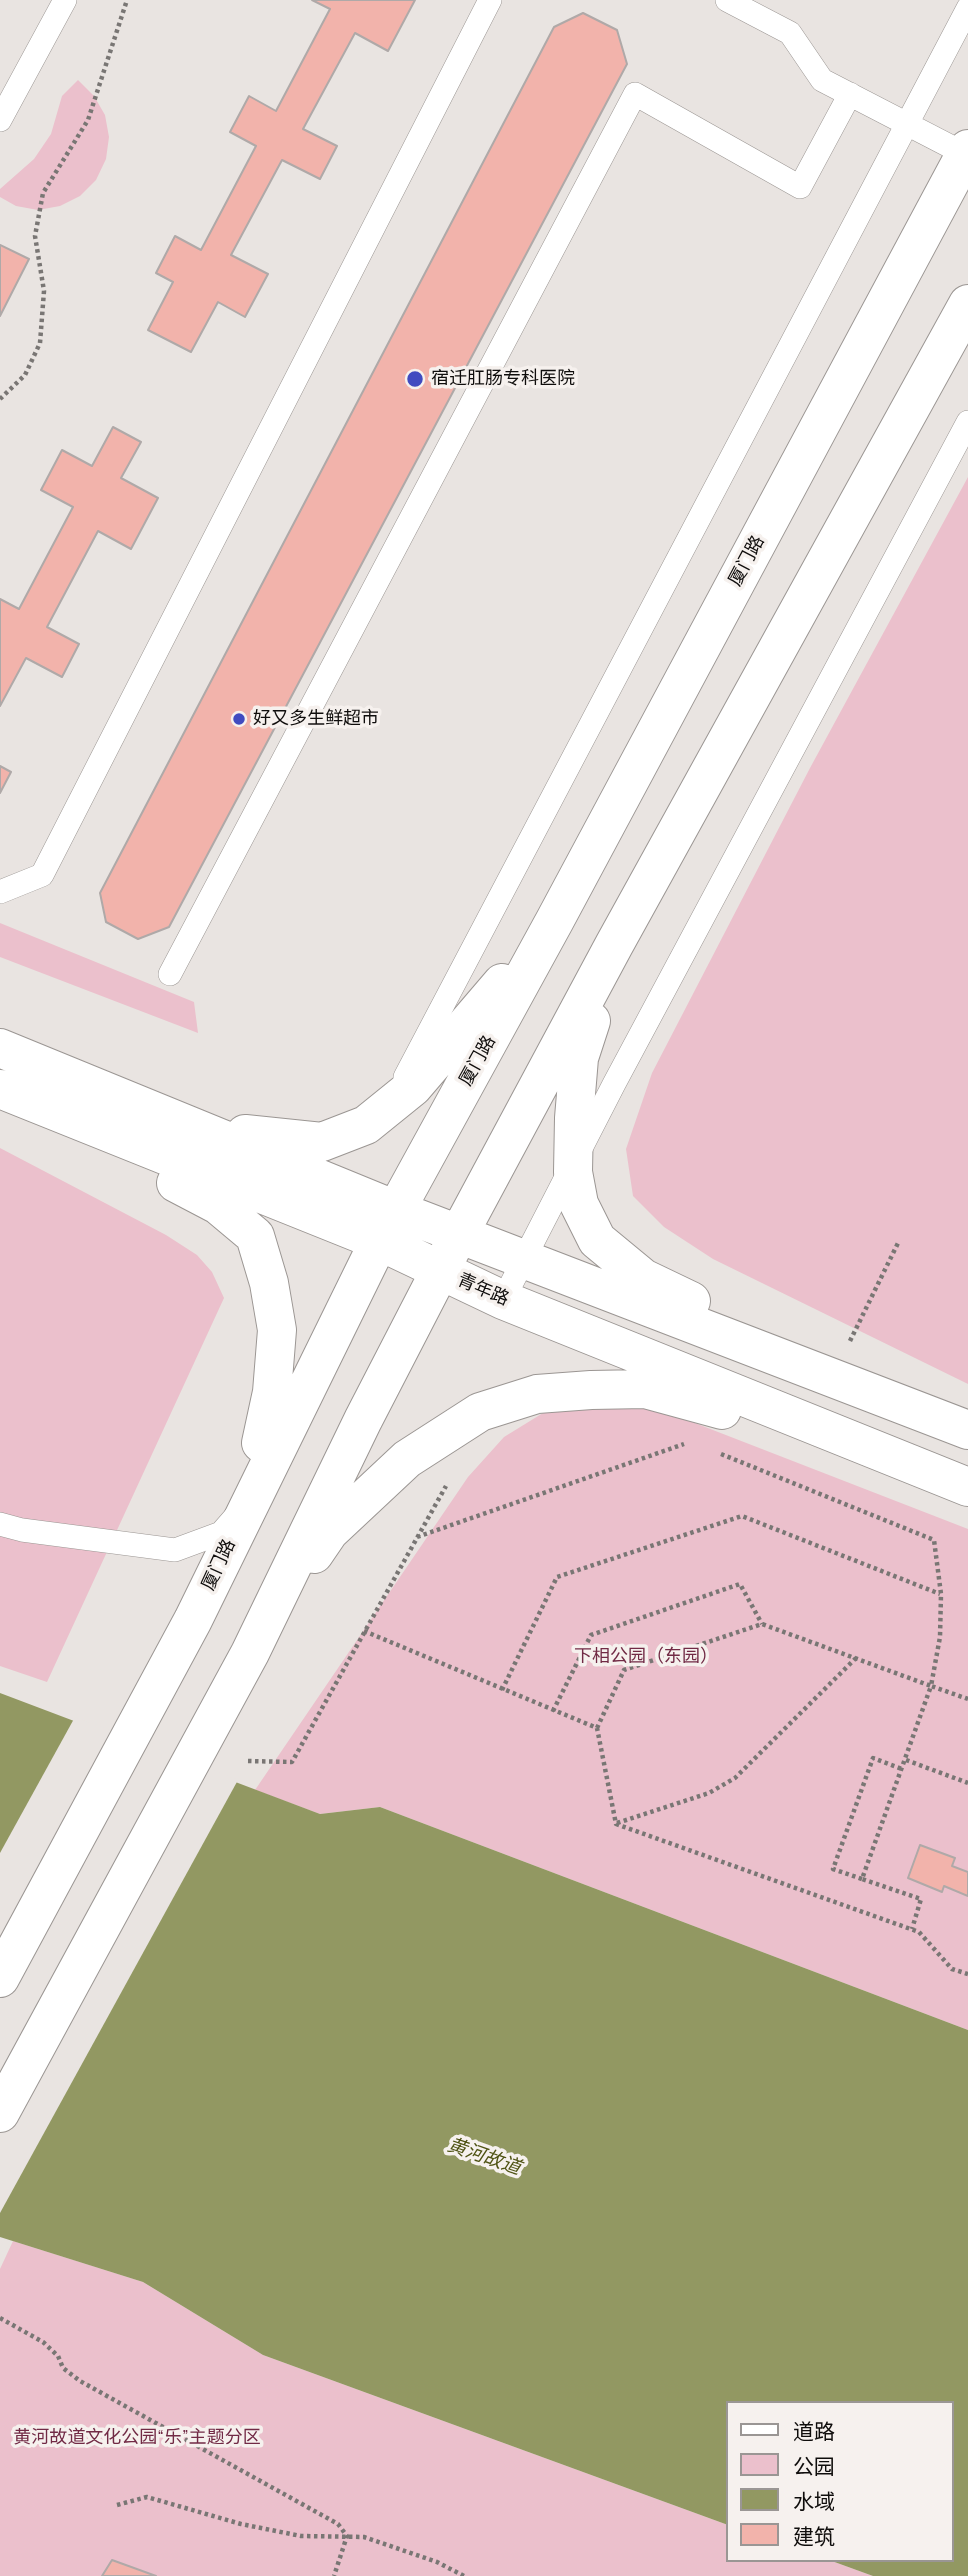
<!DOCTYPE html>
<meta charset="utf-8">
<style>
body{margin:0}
#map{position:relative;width:968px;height:2576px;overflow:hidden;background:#e9e4e1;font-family:Manrope,"Noto Sans SC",sans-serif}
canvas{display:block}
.legend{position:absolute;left:726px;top:2401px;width:228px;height:161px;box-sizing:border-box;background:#f6f1ee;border:2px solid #9a9694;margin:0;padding:9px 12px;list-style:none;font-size:21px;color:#0f0d0c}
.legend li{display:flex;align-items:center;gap:14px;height:35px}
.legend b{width:35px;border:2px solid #9a9694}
</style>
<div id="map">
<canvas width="968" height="2576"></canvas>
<ul class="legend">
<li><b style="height:9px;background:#fff"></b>道路</li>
<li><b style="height:19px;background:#ebc0cc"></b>公园</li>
<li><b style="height:19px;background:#929862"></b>水域</li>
<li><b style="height:19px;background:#f2b3ab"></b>建筑</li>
</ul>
</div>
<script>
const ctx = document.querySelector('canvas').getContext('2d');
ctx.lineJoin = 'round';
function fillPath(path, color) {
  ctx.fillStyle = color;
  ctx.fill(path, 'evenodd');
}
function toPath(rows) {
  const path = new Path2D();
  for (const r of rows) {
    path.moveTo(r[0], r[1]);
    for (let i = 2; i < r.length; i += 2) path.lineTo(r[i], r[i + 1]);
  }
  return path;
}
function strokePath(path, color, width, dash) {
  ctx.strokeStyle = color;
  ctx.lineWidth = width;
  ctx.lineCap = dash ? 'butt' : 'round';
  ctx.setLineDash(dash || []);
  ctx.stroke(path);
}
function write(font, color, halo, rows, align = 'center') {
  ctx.font = font + ' Manrope,"Noto Sans SC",sans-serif';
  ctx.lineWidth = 7;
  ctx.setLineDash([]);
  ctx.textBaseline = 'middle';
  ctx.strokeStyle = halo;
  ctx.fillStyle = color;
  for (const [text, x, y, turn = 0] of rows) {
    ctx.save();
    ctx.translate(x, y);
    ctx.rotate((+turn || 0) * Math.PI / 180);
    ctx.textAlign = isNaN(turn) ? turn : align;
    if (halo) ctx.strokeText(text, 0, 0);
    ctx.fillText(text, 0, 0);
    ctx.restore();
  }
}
fillPath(toPath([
 [78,80,94,96,105,115,109,137,106,159,96,180,80,196,60,206,38,210,16,206,0,197,0,189,34,159,51,134,62,96],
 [968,477,968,1384,713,1259,664,1227,633,1196,626,1149,652,1073,810,768],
 [0,923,194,1002,198,1033,0,957],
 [0,1148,166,1235,197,1255,212,1272,224,1298,47,1682,0,1666],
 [595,1403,664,1411,968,1529,968,2030,380,1807,320,1814,255,1790,468,1477,504,1437,543,1413],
 [13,2241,143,2282,263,2355,728,2525,728,2560,829,2560,873,2576,0,2576,0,2269]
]), '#ebc0cc');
fillPath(toPath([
 [0,1693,320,1814,380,1807,968,2030,968,2576,873,2576,829,2560,952,2560,952,2403,728,2403,728,2525,263,2355,143,2282,0,2237]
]), '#929862');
fillPath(toPath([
 [75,1717,238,1780,0,2213,0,1853]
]), '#e9e4e1');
const building = toPath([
 [312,0,415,0,388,51,355,33,303,129,337,146,320,179,282,160,231,255,268,274,245,317,218,302,191,352,148,330,173,282,156,273,175,236,201,250,256,146,230,132,249,96,276,111,330,9,312,0],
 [583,13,617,30,627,64,169,927,138,939,106,922,100,893,554,27,583,13],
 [0,245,29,259,0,316,0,245],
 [113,427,141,442,121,478,158,498,131,549,98,531,47,627,79,644,62,677,26,658,0,706,0,599,19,609,73,507,41,490,62,450,92,466,113,427],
 [0,766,11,772,0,793,0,766],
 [920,1845,955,1858,952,1866,968,1872,968,1896,944,1886,942,1892,908,1878,920,1845],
 [112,2560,156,2576,102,2576,112,2560]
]);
fillPath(building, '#f2b3ab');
strokePath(building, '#afa9a8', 2);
const service = toPath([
 [727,0,790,33,822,80,965,154],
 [0,120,65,0],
 [0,892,42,875,490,0],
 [170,974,635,94,800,187,850,94],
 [405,1077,968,8],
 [503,1300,614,1084,968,422],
 [0,1524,22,1530,175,1550,221,1533,235,1517]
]);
const tertiary = toPath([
 [591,1021,579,1058,574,1118,573,1172,579,1204,597,1240,643,1278,691,1301],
 [0,1048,396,1210,968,1430],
 [0,1089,379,1241,503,1300,968,1487],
 [245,1134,322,1142,366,1125,413,1087,502,983],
 [176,1183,218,1205,255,1236,269,1283,277,1330,272,1392,261,1443],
 [314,1554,329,1532,407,1459,480,1412,537,1394,591,1390,645,1389,722,1410],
 [0,1978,193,1620,379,1241,555,920,968,149],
 [0,2113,250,1653,363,1420,459,1234,614,945,968,304]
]);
strokePath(service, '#9b9693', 24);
strokePath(tertiary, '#9b9693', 40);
strokePath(toPath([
 [0,399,25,375,40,343,44,291,35,236,43,193,88,120,127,0],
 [850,1341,899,1241],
 [721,1454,934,1540,941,1594,940,1637,931,1686,968,1699],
 [417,1537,684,1444],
 [364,1631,597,1728,616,1824,919,1932,952,1969,968,1974],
 [502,1690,557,1577,742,1516,940,1594],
 [553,1711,591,1635,740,1584,762,1624],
 [597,1728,624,1670,762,1624,931,1686,862,1879,921,1899,912,1929],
 [906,1760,968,1783],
 [248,1761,292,1762,446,1486],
 [617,1823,709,1793,735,1778,856,1658],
 [862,1879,833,1869,873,1758,902,1769],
 [0,2318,43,2342,58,2356,63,2368,80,2381,338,2524,347,2536,334,2576],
 [117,2505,147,2497,241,2524,301,2536,364,2537,437,2562,464,2576]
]), '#797674', 4.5, [3.5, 3.5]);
strokePath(service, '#fff', 23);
strokePath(tertiary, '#fff', 38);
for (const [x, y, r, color] of [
 [415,379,9,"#414bc0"],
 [239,719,7,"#414bc0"]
]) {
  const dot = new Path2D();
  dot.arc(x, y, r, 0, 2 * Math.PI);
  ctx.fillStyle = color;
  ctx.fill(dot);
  strokePath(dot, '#f6f1ee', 2.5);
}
write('18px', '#0f0d0c', '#f6f1ee', [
 ["宿迁肛肠专科医院",431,379],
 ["好又多生鲜超市",253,719]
], 'left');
write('18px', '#0f0d0c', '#f6f1ee', [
 ["厦门路",747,561,-62],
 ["厦门路",478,1061,-61],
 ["青年路",483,1290,23],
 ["厦门路",219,1565,-65]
]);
write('18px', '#712a45', '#f6f1ee', [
 ["下相公园（东园）",646,1657],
 ["黄河故道文化公园“乐”主题分区",137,2438]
]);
write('italic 19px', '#4f5314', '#f6f1ee', [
 ["黄河故道",484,2157,19]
]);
</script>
